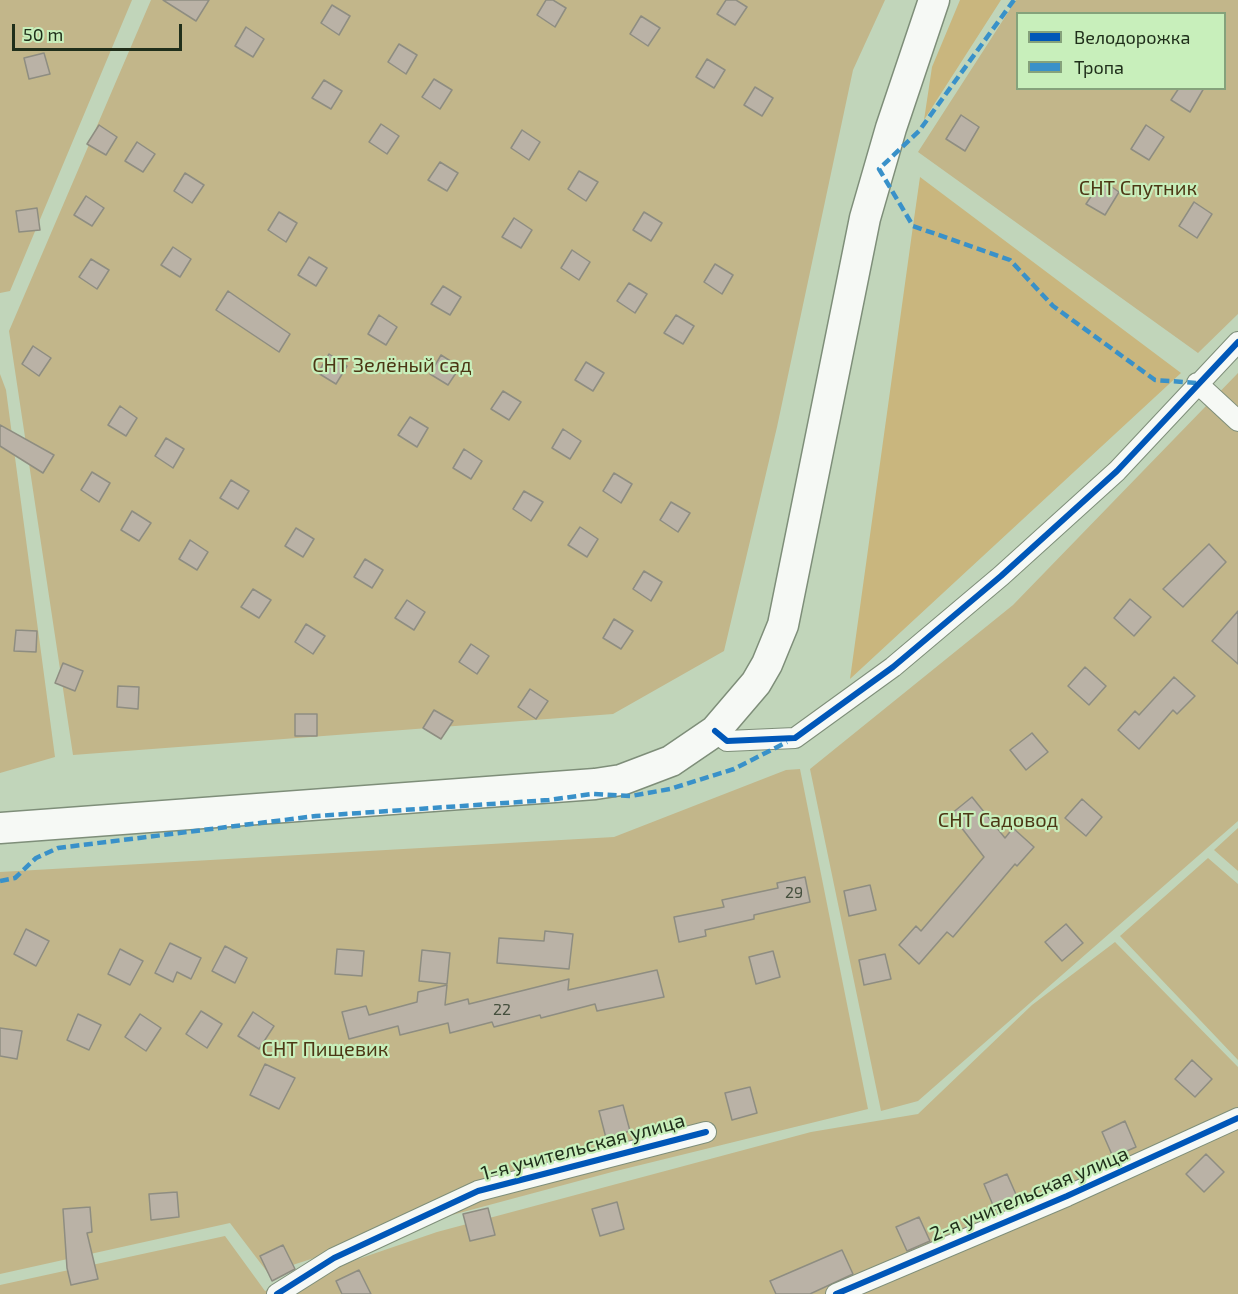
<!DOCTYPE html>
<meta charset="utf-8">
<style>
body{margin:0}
#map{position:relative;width:1238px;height:1294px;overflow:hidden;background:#c1d5ba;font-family:"Exo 2",sans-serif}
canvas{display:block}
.legend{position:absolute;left:1016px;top:12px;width:210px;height:78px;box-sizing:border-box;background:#c8efbb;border:2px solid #85a27b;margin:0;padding:8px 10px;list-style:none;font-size:18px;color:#202f1b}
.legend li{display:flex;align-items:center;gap:12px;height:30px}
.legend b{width:30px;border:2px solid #85a27b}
.scale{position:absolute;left:12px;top:24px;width:170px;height:27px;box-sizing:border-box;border:3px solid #202f1b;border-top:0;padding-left:8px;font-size:18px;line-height:21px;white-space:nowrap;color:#202f1b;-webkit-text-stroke:4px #c8efbb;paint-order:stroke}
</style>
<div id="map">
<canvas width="1238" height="1294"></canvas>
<ul class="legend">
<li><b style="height:8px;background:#0057b8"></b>Велодорожка</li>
<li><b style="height:8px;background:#3991c9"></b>Тропа</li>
</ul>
<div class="scale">50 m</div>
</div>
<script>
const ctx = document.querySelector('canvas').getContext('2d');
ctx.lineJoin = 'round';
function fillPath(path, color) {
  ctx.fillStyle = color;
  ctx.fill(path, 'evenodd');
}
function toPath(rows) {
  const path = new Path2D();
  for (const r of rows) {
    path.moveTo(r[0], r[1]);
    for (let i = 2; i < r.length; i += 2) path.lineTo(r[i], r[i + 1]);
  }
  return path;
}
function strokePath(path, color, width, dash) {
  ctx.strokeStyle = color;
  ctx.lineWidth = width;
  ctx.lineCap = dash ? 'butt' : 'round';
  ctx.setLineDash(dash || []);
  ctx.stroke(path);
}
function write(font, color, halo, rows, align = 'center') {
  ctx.font = font + ' "Exo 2",sans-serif';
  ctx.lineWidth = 4.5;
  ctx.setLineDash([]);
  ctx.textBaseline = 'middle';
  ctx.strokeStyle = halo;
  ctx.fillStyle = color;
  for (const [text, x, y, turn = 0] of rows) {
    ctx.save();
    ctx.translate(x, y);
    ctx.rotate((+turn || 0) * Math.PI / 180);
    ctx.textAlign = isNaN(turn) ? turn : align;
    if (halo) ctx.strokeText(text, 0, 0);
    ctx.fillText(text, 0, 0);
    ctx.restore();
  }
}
fillPath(toPath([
 [0,0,132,0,10,291,0,293],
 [151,0,885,0,853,70,777,427,724,651,613,714,73,755,9,331],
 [1016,0,1238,0,1238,314,1198,353,918,152],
 [1018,14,1224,14,1224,88,1018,88],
 [1238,373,1238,821,918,1101,881,1111,810,769,1013,605],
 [0,374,6,390,55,757,0,773],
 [800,769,868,1109,612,1172,422,1223,268,1273,230,1223,0,1274,0,872,614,837,786,770],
 [1238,828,1238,871,1214,850],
 [1208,858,1238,884,1238,1060,1120,936],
 [1115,942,1238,1067,1238,1294,0,1294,0,1285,225,1236,265,1291,437,1232,811,1132,918,1114,1032,1005]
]), '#c2b68a');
fillPath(toPath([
 [960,0,1001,0,924,120,932,67],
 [920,177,1181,373,850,679,913,226]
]), '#c9b67e');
const building = toPath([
 [163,0,209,0,196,21,163,0],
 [546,0,553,0,566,8,555,27,537,15,546,0],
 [726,0,736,0,747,7,735,25,717,14,726,0],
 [332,5,350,16,339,35,321,23,332,5],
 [641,16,660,28,648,46,630,34,641,16],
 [246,27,264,39,253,57,235,46,246,27],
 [399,44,417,55,406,74,388,62,399,44],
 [44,53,50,74,29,79,24,58,44,53],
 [707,59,725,70,714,88,696,77,707,59],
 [434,79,452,90,440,109,422,97,434,79],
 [324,80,342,91,331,109,312,98,324,80],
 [755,87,773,98,762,116,744,105,755,87],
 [1179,88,1204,88,1190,112,1171,100,1179,88],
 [961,115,979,127,965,151,946,139,961,115],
 [381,124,399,136,387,154,369,142,381,124],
 [99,125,117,137,106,155,87,144,99,125],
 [1146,125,1164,137,1149,160,1131,149,1146,125],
 [522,130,540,142,529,160,511,148,522,130],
 [137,142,155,154,143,172,125,161,137,142],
 [440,162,458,173,447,191,428,180,440,162],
 [579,171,598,182,586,201,568,189,579,171],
 [185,173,204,185,192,203,174,191,185,173],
 [1102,180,1119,192,1105,215,1086,204,1102,180],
 [86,196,104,208,92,226,74,215,86,196],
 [1194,202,1212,214,1197,238,1179,226,1194,202],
 [37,208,40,230,19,232,16,211,37,208],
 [279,212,297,223,286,242,268,230,279,212],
 [644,212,662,223,651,241,633,230,644,212],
 [514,218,532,230,521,248,502,237,514,218],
 [173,247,191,259,180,277,161,265,173,247],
 [572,250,590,262,579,280,561,268,572,250],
 [309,257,327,268,316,286,298,275,309,257],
 [91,259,109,270,97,289,79,277,91,259],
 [715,264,733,275,722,294,704,282,715,264],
 [629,283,647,294,635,313,617,301,629,283],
 [443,286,461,297,450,315,431,304,443,286],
 [228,291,290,334,279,352,216,310,228,291],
 [379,315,397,327,386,345,368,334,379,315],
 [676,315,694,326,683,344,664,333,676,315],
 [33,346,51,358,39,376,22,364,33,346],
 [329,354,347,366,336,384,318,373,329,354],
 [441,355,460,367,448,385,430,374,441,355],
 [586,362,604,373,593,391,575,380,586,362],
 [503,391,521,402,509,420,491,409,503,391],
 [120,406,137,418,126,436,108,425,120,406],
 [410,417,428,428,417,447,398,435,410,417],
 [0,425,54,455,43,473,0,446,0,425],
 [563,429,581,441,570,459,552,448,563,429],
 [166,438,184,449,173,468,155,456,166,438],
 [464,449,482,461,471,479,453,468,464,449],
 [92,472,110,483,99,502,81,490,92,472],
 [614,473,632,484,621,503,603,491,614,473],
 [231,480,249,491,238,509,220,498,231,480],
 [524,491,543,502,531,521,513,509,524,491],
 [671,502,690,513,678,532,660,520,671,502],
 [132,511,151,523,139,541,121,530,132,511],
 [580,527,598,539,587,557,568,545,580,527],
 [296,528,314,539,303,557,285,546,296,528],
 [190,540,208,552,197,570,179,559,190,540],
 [1209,544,1226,562,1183,607,1163,589,1209,544],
 [365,559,383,570,372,588,354,577,365,559],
 [644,571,662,582,651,601,633,589,644,571],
 [253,589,271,600,259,618,241,607,253,589],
 [1130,599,1151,617,1134,636,1114,618,1130,599],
 [407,600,425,612,414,630,395,618,407,600],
 [1238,611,1238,664,1212,641,1238,611],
 [614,619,633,631,621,649,603,638,614,619],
 [306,624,325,636,313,654,295,642,306,624],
 [16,630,37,631,36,652,14,651,16,630],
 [471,644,489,656,477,674,459,662,471,644],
 [63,663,83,671,75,691,55,683,63,663],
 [1085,667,1106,686,1089,705,1068,686,1085,667],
 [1174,677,1195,696,1177,714,1173,710,1139,749,1118,730,1135,711,1139,715,1174,677],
 [118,686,139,687,138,709,117,707,118,686],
 [530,689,548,701,536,719,518,707,530,689],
 [434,710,453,721,441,739,423,728,434,710],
 [295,714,317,714,317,736,295,736,295,714],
 [1032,733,1048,752,1026,770,1010,750,1032,733],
 [972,797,1005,838,1013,828,1034,847,1017,866,1015,864,953,937,947,932,919,964,899,945,916,926,921,931,984,857,951,814,972,797],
 [1082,799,1102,817,1086,836,1065,818,1082,799],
 [805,877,810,902,754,915,754,919,705,930,706,936,679,942,674,917,724,907,722,900,778,888,777,883,805,877],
 [870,885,876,910,849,916,844,891,870,885],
 [1066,924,1083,943,1062,961,1045,942,1066,924],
 [26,929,49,941,36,966,14,954,26,929],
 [545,931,573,934,569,969,497,963,499,938,544,941,545,931],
 [170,943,201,958,191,979,177,972,173,982,155,973,170,943],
 [225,946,247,958,235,983,212,971,225,946],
 [120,949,143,961,130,985,108,974,120,949],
 [337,949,364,951,362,976,335,974,337,949],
 [422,950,450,953,447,984,419,981,422,950],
 [773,951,780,977,756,984,749,957,773,951],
 [885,954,891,979,864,985,859,960,885,954],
 [657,970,664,997,597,1011,595,1004,541,1018,540,1015,494,1027,492,1022,450,1033,448,1023,400,1035,398,1026,349,1039,342,1012,366,1006,369,1015,417,1002,418,992,447,985,445,1005,468,999,469,1004,569,979,568,990,657,970],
 [201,1011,222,1024,207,1048,186,1034,201,1011],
 [253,1012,274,1026,259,1049,238,1036,253,1012],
 [78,1014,101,1025,89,1050,67,1040,78,1014],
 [140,1014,161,1028,146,1051,125,1037,140,1014],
 [0,1028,22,1031,17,1059,0,1056,0,1028],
 [1192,1060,1212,1079,1195,1097,1175,1079,1192,1060],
 [265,1064,295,1078,279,1109,250,1095,265,1064],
 [750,1087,757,1113,732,1120,725,1093,750,1087],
 [623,1105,630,1131,606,1138,599,1111,623,1105],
 [1125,1121,1136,1147,1113,1157,1102,1132,1125,1121],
 [1206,1154,1224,1172,1204,1192,1186,1174,1206,1154],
 [1007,1174,1018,1199,995,1210,984,1184,1007,1174],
 [177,1192,179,1217,151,1220,149,1194,177,1192],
 [617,1202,624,1229,600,1236,592,1209,617,1202],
 [90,1207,92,1232,87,1233,98,1279,71,1285,67,1268,63,1209,90,1207],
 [488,1208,495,1235,470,1241,463,1214,488,1208],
 [919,1217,930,1241,907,1251,896,1227,919,1217],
 [283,1245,295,1269,272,1281,260,1256,283,1245],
 [842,1250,853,1274,810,1294,776,1294,770,1281,842,1250],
 [359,1270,371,1294,342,1294,336,1281,359,1270]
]);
fillPath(building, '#bab2a6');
strokePath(building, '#8e8d81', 1.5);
const street = toPath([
 [1197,383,1238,421],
 [715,731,727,741,795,738,893,667,1001,576,1117,471,1238,342],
 [277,1294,334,1258,478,1191,706,1132],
 [836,1294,1067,1196,1238,1118]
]);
const primary = toPath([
 [0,828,595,784,621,780,671,761,715,731,756,683,767,664,783,625,865,218,891,128,934,0]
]);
strokePath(street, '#7e8e79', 22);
strokePath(primary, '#7e8e79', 33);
strokePath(street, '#f6f9f5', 20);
strokePath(primary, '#f6f9f5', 30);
strokePath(toPath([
 [1014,0,919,131,879,169,913,226,1010,260,1053,306,1155,380,1197,383],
 [0,881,15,878,36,858,58,848,316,816,549,800,592,794,631,796,670,789,734,769,787,742]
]), '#3991c9', 4.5, [9, 4.5]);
strokePath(toPath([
 [715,731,727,741,795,738,893,667,1001,576,1117,471,1238,342],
 [277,1294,334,1258,478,1191,706,1132],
 [836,1294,1067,1196,1238,1118]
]), '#0057b8', 6);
write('16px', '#46503e', null, [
 ["29",794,893],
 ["22",502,1010]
]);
write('20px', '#4c3715', '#c8efbb', [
 ["СНТ Спутник",1138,188],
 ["СНТ Зелёный сад",392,365],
 ["СНТ Садовод",998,820],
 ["СНТ Пищевик",325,1049]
]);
write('20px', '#202f1b', '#c8efbb', [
 ["1-я учительская улица",583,1147,-15],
 ["2-я учительская улица",1029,1194,-23]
]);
</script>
